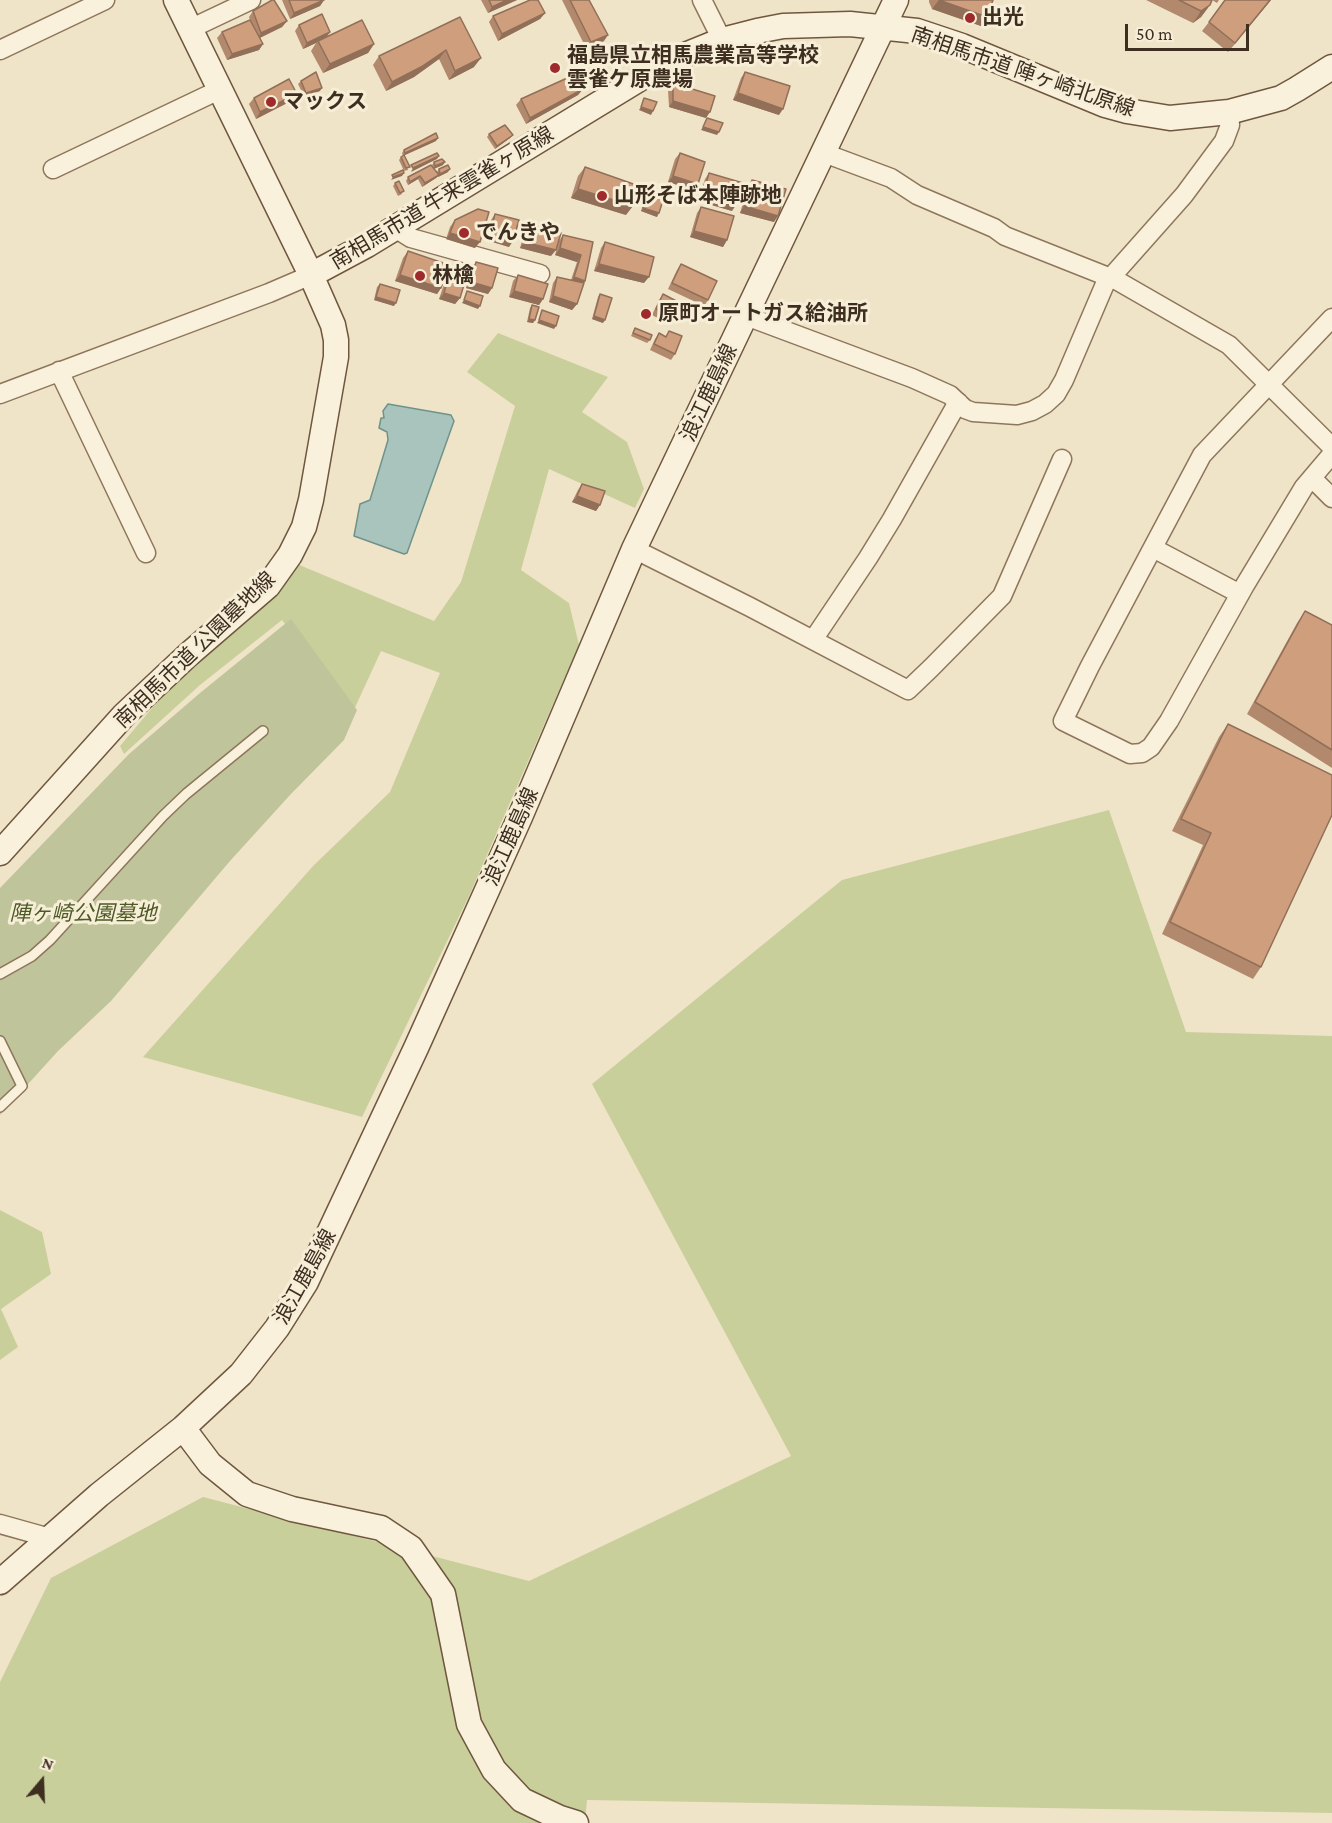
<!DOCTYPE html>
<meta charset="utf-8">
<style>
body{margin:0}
#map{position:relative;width:1332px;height:1823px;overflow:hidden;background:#f0e4c8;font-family:"Crimson Pro",serif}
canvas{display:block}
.north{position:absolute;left:12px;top:1751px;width:60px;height:60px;-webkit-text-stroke:4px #f7eed8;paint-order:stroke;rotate:19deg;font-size:16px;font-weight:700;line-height:24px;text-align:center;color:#3d2e20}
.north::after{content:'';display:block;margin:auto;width:21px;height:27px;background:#3d2e20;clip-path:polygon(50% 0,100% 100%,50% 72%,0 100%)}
.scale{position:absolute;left:1125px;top:24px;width:124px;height:27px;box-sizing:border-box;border:3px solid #3d2e20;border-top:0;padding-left:8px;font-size:18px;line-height:21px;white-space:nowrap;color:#3d2e20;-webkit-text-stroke:4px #f7eed8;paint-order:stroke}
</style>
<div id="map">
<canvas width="1332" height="1823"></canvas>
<div class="north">N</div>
<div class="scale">50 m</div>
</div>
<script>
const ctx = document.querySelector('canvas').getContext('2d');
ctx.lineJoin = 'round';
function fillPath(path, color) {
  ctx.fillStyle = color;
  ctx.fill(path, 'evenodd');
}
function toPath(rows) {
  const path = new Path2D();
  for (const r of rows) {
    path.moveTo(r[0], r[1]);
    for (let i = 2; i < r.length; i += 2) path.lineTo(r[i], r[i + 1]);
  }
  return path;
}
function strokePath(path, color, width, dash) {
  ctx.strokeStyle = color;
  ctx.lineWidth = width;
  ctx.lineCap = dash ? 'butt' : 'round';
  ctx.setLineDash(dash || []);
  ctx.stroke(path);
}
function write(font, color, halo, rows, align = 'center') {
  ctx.font = font + ' "Crimson Pro","Noto Sans JP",serif';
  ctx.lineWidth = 6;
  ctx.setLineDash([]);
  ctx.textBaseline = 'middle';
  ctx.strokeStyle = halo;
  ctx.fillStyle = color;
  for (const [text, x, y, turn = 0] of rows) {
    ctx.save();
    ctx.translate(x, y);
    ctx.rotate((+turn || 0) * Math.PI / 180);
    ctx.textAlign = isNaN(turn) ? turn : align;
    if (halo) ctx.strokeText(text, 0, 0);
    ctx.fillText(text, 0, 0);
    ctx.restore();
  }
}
fillPath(toPath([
 [498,333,608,377,582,412,627,442,644,489,635,508,549,469,521,570,569,603,579,645,469,896,362,1117,143,1057,314,865,390,792,440,673,381,651,352,714,282,620,200,685,124,754,120,746,200,651,275,558,297,564,434,621,461,582,515,406,467,372],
 [1109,810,1186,1032,1332,1036,1332,1813,587,1800,585,1823,0,1823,0,1682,51,1578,203,1497,529,1581,791,1456,592,1084,842,880],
 [0,1210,42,1232,51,1274,1,1309,18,1347,0,1360]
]), '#c9cf9b');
fillPath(toPath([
 [291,619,357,710,344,740,290,795,230,861,111,1001,58,1051,0,1115,0,888,129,754,200,693]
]), '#bfc49a');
const water = toPath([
 [388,404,451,415,454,421,407,553,404,554,354,536,360,504,370,500,388,440,387,432,379,428,381,418,384,418,383,411,388,404]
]);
fillPath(water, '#a9c4bc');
strokePath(water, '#6f938a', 1.5);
const lane = toPath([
 [0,974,32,956,50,940,163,816,186,794,263,731],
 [0,1041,22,1086,0,1107]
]);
const street = toPath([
 [702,0,722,40],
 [190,29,251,0],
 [0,50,105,0],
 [824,153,891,178,917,195,994,228,1005,236,1116,280,1229,345,1332,447],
 [53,169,219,90],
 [395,228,411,238,540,274],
 [746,316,912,378,950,395,965,409,973,412,1017,415,1032,411,1045,404,1056,394,1064,380,1105,284,1184,195,1224,141,1230,125,1229,112],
 [1332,318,1202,455,1090,666,1063,721,1130,754,1142,753,1151,747,1169,721,1245,585,1304,487,1332,454],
 [59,371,146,553],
 [0,394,269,293,311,275],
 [1312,478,1332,498],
 [1153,548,1240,594],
 [634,549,750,607,908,690,931,668,1002,596,1062,459],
 [813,640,868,558,892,519,958,402],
 [0,1524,50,1538]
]);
const secondary = toPath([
 [311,275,367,245,646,75,685,55,722,40,757,31,783,26,850,24,917,31,962,46,1105,105,1127,111,1170,118,1229,112,1281,98,1297,89,1332,67],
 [0,853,124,715,188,655,268,586,290,555,304,527,311,500,336,357,336,340,333,325,311,275,176,0],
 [183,1428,210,1464,247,1494,292,1509,381,1528,411,1548,443,1594,469,1724,494,1770,522,1800,560,1818,576,1823],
 [0,1582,99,1495,183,1428,241,1374,277,1328,306,1282,416,1048,520,817,634,549,896,0]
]);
strokePath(lane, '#8d765c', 12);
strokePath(street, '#8d765c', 21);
strokePath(secondary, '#6f573f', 27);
strokePath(lane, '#faf1dc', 9);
strokePath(street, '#faf1dc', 18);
strokePath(secondary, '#faf1dc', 24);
fillPath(toPath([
 [282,0,324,0,320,6,290,19],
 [481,0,517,0,488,13],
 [562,0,589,0,604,41,586,48],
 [929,0,993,0,981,26,932,9,929,2],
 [1146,0,1219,0,1217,3,1212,0,1210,5,1201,17,1193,23],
 [1271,0,1228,52,1202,31,1209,22],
 [253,11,287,21,282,27,260,38,263,44,259,50,227,60,217,38,222,32,250,20,249,17],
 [545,13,540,19,498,41,489,22,493,16],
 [460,17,474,67,449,80,439,59,414,77,386,91,373,65,379,56],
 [299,25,327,37,374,44,368,53,323,73,311,51,316,43,303,49,295,31],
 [745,72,779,115,733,100,741,78],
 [301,81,320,91,304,96,298,84],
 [673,83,706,118,669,107,668,90],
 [583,89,578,95,526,124,516,105,521,99],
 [254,98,293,100,256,119,249,104],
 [489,134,513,135,510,138,495,149,487,137],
 [436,141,404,155,408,170,404,171,399,160,401,157,403,156,402,153,404,150],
 [680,153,694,190,668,182,675,159],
 [434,162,443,165,434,169,437,172,439,169,448,172,438,177,438,176,436,178,422,187,418,179,408,185,406,181,408,177,433,168,432,165],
 [585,167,626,215,571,198,578,176],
 [709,173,732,211,698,201,705,179],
 [752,180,774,222,740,213,748,187],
 [395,183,402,194,398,196,393,186],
 [648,193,657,217,641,211,646,196],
 [701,207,727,240,723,247,690,237,697,213],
 [495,214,509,247,486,240,491,220],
 [455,220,475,248,446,239,450,227],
 [529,224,551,256,520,248,525,230],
 [563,235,593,242,585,281,584,284,577,304,572,310,549,302,553,283,557,277,571,280,577,262,555,255,559,241],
 [605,242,644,283,594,271,601,248],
 [408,251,441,288,437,294,395,281,403,258],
 [476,262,492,288,488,294,466,288,472,268],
 [681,264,708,300,704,306,668,289,677,270],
 [450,271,460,298,455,304,439,299,446,278],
 [518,275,543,299,539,305,509,297,513,281],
 [380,284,394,306,374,300,377,287],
 [600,294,603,323,592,319,598,297],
 [663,294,675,318,670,325,652,315,659,300],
 [532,305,535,320,533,323,527,322,530,308],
 [635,328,650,340,647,343,631,336],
 [669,331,675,354,671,360,650,350,655,339,659,333,665,337],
 [582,484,600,505,596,511,572,502,578,490],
 [1305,611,1332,625,1332,768,1247,714,1297,623],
 [1228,724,1261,967,1253,979,1162,934,1203,845,1172,831,1219,737]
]), '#b2896c');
fillPath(toPath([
 [324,0,320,6,290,19,294,13],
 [507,0,517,0,488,13,492,7],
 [939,0,987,17,981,26,932,9],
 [1270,0,1271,0,1228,52,1235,43],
 [1210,5,1201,17,1193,23,1201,11],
 [545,13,540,19,498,41,502,34],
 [287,21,282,27,257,39,261,33],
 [330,32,326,38,318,41,316,43,303,49,307,43],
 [608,35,604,41,586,48,591,42],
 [263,44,259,50,227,60,232,54],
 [374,44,368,53,323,73,330,64],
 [446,50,439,59,414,77,386,91,392,82],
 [481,58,474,67,449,80,455,71],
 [322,88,320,91,304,96,306,93],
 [583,89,578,95,526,124,530,118],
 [738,93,783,109,779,115,733,100],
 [297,94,293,100,256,119,260,112],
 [673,101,710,112,706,118,669,107],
 [641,107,653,111,651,115,639,110],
 [703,127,719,132,717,135,701,130],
 [513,135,510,138,495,149,497,146],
 [438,138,436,141,403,156,405,153],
 [439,156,437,159,411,172,413,168],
 [445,162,443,165,433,169,435,166],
 [450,169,448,172,438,177,440,174],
 [404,173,402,176,391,180,393,177],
 [439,175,436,178,422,187,425,183],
 [420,176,418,179,408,185,410,182],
 [673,176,698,184,694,190,668,182],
 [578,189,633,206,626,215,571,198],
 [703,195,736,205,732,211,698,201],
 [744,206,778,216,774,222,740,213],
 [643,208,659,213,657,217,641,211],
 [694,231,727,240,723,247,690,237],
 [450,233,480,242,475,248,446,239],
 [490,234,513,241,509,247,486,240],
 [524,242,556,250,551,256,520,248],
 [560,248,581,255,577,262,555,255],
 [599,264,649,277,644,283,594,271],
 [400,275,441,288,437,294,395,281],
 [574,277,585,281,581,287,570,283],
 [471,282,492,288,488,294,466,288],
 [514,291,543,299,539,305,509,297],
 [444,293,460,298,455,304,439,299],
 [553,296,577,304,572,310,549,302],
 [376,297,396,303,394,306,374,300],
 [464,300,480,306,478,309,462,303],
 [594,316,605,320,603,323,592,319],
 [529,319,535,320,533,323,527,322],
 [539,320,556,326,554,329,537,323],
 [577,496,600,505,596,511,572,502]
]), '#916f58');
const building = toPath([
 [272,0,274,0,287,21,261,33,253,11,272,0],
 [289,0,324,0,294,13,289,0],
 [489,0,507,0,492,7,489,0],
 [530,0,538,0,545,13,502,34,493,16,530,0],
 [570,0,589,0,608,35,591,42,570,0],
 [939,0,993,0,987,17,939,0],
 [1179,0,1212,0,1210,5,1201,11,1179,0],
 [1225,0,1270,0,1235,43,1209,22,1225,0],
 [322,14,330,32,307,43,299,25,322,14],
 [460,17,481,58,455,71,446,50,421,67,392,82,379,56,460,17],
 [250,20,263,44,232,54,222,32,250,20],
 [362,20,374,44,330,64,318,41,362,20],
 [316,72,322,88,306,93,301,81,316,72],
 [745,72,790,86,783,109,738,93,745,72],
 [576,74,583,89,530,118,521,99,576,74],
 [289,79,297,94,260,112,254,98,289,79],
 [673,83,715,96,710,112,673,101,673,83],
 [644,98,657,102,653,111,641,107,644,98],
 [707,118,723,123,719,132,703,127,707,118],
 [505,125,513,135,497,146,489,134,505,125],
 [436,133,438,138,405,153,404,150,436,133],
 [437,153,439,156,413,168,411,165,437,153],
 [680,153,705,162,698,184,673,176,680,153],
 [404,155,410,167,406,168,401,157,404,155],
 [442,159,445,162,435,166,434,162,442,159],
 [431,165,439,175,425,183,420,176,410,182,408,177,431,165],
 [448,165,450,169,440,174,439,169,448,165],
 [585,167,639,186,633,206,578,189,585,167],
 [403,170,404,173,393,177,392,175,403,170],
 [709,173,743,183,736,205,703,195,709,173],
 [752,180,786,189,778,216,744,206,752,180],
 [399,181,404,191,400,193,395,183,399,181],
 [648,193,664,197,659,213,643,208,648,193],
 [701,207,734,216,727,240,694,231,701,207],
 [478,209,489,212,480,242,450,233,455,220,478,209],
 [495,214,519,220,513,241,490,234,495,214],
 [529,224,561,233,556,250,524,242,529,224],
 [563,235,593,242,585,281,574,277,581,255,560,248,563,235],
 [605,242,654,257,649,277,599,264,605,242],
 [408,251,449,265,441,288,400,275,408,251],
 [476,262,498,268,492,288,471,282,476,262],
 [681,264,717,281,708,300,672,283,681,264],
 [450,271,467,275,460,298,444,293,450,271],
 [518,275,548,284,543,299,514,291,518,275],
 [557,277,584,283,577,304,553,296,557,277],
 [380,284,400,290,396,303,376,297,380,284],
 [467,291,483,296,480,306,464,300,467,291],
 [600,294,612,298,605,320,594,316,600,294],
 [663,294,682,304,675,318,656,309,663,294],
 [532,305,539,307,535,320,529,319,532,305],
 [542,310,559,316,556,326,539,320,542,310],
 [635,328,652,335,650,340,633,333,635,328],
 [669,331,682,336,675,354,654,344,659,333,666,337,669,331],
 [582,484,605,491,600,505,577,496,582,484],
 [1305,611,1332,625,1332,750,1255,702,1305,611],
 [1228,724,1332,775,1332,815,1261,967,1170,922,1211,833,1181,819,1228,724]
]);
fillPath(building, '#cf9f7d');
strokePath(building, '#916f58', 1.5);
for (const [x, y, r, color] of [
 [970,18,6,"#9e2a2b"],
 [555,68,6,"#9e2a2b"],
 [271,102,6,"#9e2a2b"],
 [602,196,6,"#9e2a2b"],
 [464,233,6,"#9e2a2b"],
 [420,276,6,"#9e2a2b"],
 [646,314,6,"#9e2a2b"]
]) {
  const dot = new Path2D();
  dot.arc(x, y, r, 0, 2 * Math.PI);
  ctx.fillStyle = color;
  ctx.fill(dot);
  strokePath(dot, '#f7eed8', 2);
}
write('bold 21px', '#3d2e20', '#f7eed8', [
 ["出光",982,18],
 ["福島県立相馬農業高等学校",567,56],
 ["雲雀ケ原農場",567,80],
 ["マックス",283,102],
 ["山形そば本陣跡地",614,196],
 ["でんきや",476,233],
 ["林檎",432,276],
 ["原町オートガス給油所",658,314]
], 'left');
write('21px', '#3d2e20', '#f7eed8', [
 ["南相馬市道 陣ヶ崎北原線",1023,72,19],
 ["南相馬市道 牛来雲雀ヶ原線",442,198,-31],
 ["浪江鹿島線",709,393,-65],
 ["南相馬市道 公園墓地線",195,650,-44],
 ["浪江鹿島線",511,837,-66],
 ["浪江鹿島線",305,1277,-61]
]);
write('italic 21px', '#4d5a26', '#f7eed8', [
 ["陣ヶ崎公園墓地",83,914]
]);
</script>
